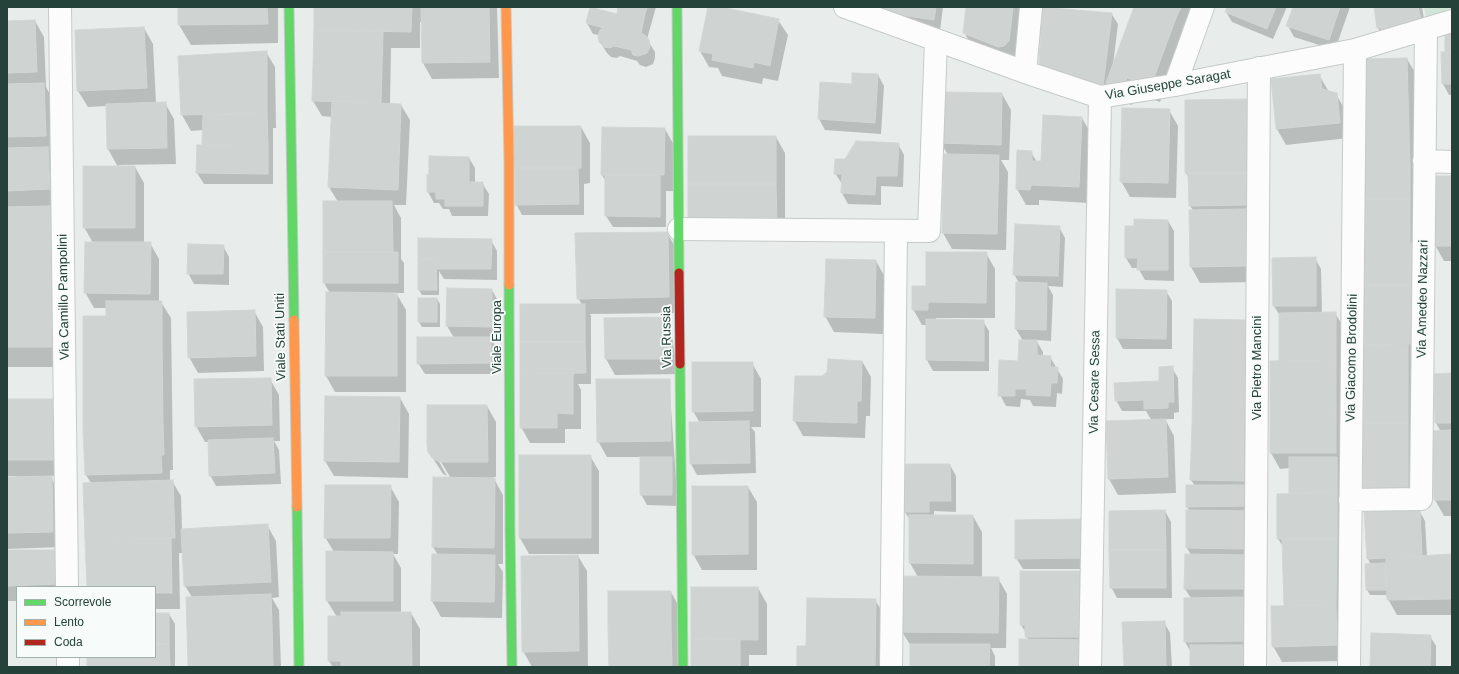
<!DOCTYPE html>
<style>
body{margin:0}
#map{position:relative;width:1459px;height:674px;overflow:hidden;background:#e8edeb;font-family:Helvetica,sans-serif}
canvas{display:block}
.frame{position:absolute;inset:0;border:8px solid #24423a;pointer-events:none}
.legend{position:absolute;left:16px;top:586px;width:140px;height:72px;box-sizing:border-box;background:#f7fbf9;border:1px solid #a3b1ad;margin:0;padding:5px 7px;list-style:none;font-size:12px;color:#24423a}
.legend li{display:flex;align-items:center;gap:8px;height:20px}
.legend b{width:20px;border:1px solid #a3b1ad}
</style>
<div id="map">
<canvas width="1459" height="674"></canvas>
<div class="frame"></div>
<ul class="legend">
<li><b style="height:5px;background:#63d668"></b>Scorrevole</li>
<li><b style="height:5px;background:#ff974d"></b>Lento</li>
<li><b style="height:5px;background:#b3261e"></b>Coda</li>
</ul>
</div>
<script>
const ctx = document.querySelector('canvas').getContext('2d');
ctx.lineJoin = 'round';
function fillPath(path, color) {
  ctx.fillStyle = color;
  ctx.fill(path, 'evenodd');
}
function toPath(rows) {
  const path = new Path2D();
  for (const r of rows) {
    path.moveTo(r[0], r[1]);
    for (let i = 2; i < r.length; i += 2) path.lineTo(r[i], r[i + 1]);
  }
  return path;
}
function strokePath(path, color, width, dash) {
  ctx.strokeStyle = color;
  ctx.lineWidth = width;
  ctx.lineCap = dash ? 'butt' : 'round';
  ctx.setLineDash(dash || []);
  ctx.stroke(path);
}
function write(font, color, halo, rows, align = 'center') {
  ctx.font = font + ' Helvetica,sans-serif';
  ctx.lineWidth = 3.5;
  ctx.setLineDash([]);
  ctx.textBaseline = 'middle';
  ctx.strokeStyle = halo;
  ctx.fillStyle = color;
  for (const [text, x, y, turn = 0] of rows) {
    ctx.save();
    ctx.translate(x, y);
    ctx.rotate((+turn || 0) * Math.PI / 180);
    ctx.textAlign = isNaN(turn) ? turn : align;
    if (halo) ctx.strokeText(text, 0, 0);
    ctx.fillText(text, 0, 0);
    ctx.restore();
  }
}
fillPath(toPath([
 [1424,7,1452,7,1452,9,1426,17]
]), '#d1e6d8');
fillPath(toPath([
 [179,7,278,7,278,43,191,45,179,25],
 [315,7,497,7,499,78,432,79,423,63,422,22,420,22,420,48,391,48,390,104,401,105,410,120,406,205,394,205,401,218,401,259,404,263,404,293,396,293,406,310,406,392,335,392,326,376,330,293,324,283,338,202,329,187,332,117,322,116,313,101],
 [620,7,656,7,647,39,655,52,655,58,653,64,646,67,640,65,637,61,620,56,617,58,611,57,607,53,600,42,599,35,593,34,587,23,617,15],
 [709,7,716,7,778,20,788,35,778,81,763,78,762,84,722,76,718,68,709,67,700,51],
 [884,7,943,7,940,31,889,23],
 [967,7,1024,7,1018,57,1013,61,973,48,964,32],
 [1135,7,1191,7,1182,30,1185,35,1160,102,1136,93,1132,105,1046,75,1040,64,1111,13,1118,24,1113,65],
 [1228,7,1287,7,1273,39,1232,22,1226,12],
 [1294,7,1350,7,1335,50,1294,37,1288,26],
 [1375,7,1422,7,1426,30,1384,39,1378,28],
 [1422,23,1382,32,1382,30],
 [35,21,44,37,46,87,53,100,55,151,50,151,57,164,66,367,7,367,7,22],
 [144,28,153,44,156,103,165,103,174,119,176,164,119,165,119,167,135,167,144,183,144,243,150,243,159,259,159,302,161,302,171,318,173,470,170,470,170,481,172,481,181,496,182,530,267,525,276,541,279,597,272,598,279,610,281,667,189,667,192,597,185,586,183,553,179,553,180,609,155,609,155,587,88,587,91,483,86,475,107,317,107,308,94,308,85,292,93,243,84,227,118,167,108,149,107,106,88,107,78,91,76,31],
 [1452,32,1452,95,1449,95,1443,84,1446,53],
 [266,52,275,67,276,128,273,128,273,184,204,184,197,173,198,146,203,146,204,130,191,131,182,115],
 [1407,59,1416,74,1417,508,1364,492,1364,198],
 [878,75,884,86,881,134,825,130,819,119],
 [1319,75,1329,92,1336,94,1345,110,1348,138,1286,145,1277,129,1272,80],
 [1002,94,1011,110,1009,160,1001,160,1008,172,1006,250,952,249,943,233,948,155,941,143],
 [1248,100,1255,282,1200,283,1191,267,1193,210,1190,206,1189,178,1186,173],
 [1169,110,1178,126,1176,198,1130,197,1121,181],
 [1082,118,1091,134,1088,203,1039,200,1039,205,1026,205,1017,189,1018,151,1031,152,1037,162,1042,162],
 [581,127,590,143,590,183,584,184,584,215,522,215,516,204],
 [665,129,674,145,673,191,666,191,666,227,613,227,606,216,606,182,602,175],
 [776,137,785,153,785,241,698,241,689,225],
 [898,144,904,155,903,187,881,186,881,205,848,204,842,193,842,184,835,173,845,160],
 [469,158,475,168,475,183,482,183,489,194,488,216,452,216,449,209,443,209,439,203,434,203,428,192],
 [1452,177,1452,261,1444,261,1435,245],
 [1168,221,1174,231,1174,281,1145,280,1138,268,1132,268,1126,258,1135,227],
 [1059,227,1065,238,1063,287,1048,286,1053,295,1051,341,1036,340,1043,352,1043,356,1050,357,1063,379,1062,394,1057,393,1056,407,1033,406,1030,400,1021,399,1020,407,1006,406,1000,395,1019,362,1023,341,1016,329,1019,283,1014,274],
 [667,233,676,248,677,313,590,314,591,316,591,384,578,384,581,390,581,429,565,429,565,443,530,443,521,427,582,305,578,298],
 [419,239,491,240,497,251,497,280,444,279,439,271,439,295,422,295,419,290],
 [223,246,229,257,229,285,194,284,188,273],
 [986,253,995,269,995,318,936,318,936,320,983,321,989,331,989,371,933,371,927,360,927,325,922,325,913,309,927,287],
 [1315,258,1321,269,1322,313,1335,313,1344,328,1346,661,1282,662,1273,646,1285,607,1284,548,1278,539,1278,495,1291,494,1290,468,1280,469,1271,453,1280,362,1280,316,1274,306],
 [876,261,885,277,883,334,834,332,825,316],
 [492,290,498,301,497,337,490,337,497,349,497,374,425,374,418,363,454,338,447,326],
 [1117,290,1166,291,1172,301,1172,349,1123,349,1117,338],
 [437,299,440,304,440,327,422,327,419,322],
 [254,311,263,327,264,371,198,373,189,357],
 [669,318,678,374,615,375,606,359],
 [1195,320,1246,321,1255,337,1249,667,1191,667,1191,652,1185,642,1191,598,1185,589,1191,555,1187,548,1187,511,1190,511,1187,507,1195,486,1191,480],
 [862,361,871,377,870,416,866,416,865,438,803,436,794,420,822,377],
 [752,363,761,379,761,427,751,427,755,432,756,473,697,475,691,464,700,423,693,411],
 [1172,368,1178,378,1179,412,1174,413,1174,419,1165,419,1174,436,1176,493,1118,495,1109,479,1152,421,1146,411,1122,411,1116,400,1160,382],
 [1452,374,1452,516,1444,516,1435,500,1433,432,1441,432,1436,423,1435,375],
 [270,379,279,395,280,441,274,441,279,450,281,484,216,486,210,475,209,442,205,442,196,426],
 [669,380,678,506,647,505,641,494,641,457,607,457,598,441],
 [400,398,409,414,408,478,334,476,325,461],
 [7,400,54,400,63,476,50,476,60,493,62,547,7,549,7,478,16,478,16,476,7,476],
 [487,406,496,422,496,477,493,477,503,495,503,564,498,564,503,572,502,618,441,617,432,601,433,555,438,555,433,547,434,478,450,477,438,457,437,458,447,476,443,474,429,452],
 [590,456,599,471,599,554,529,554,520,538],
 [950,465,956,476,956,512,934,511,934,516,973,516,982,532,982,578,998,578,1007,594,1006,648,991,648,995,656,995,667,911,667,911,646,902,632,918,577,910,563,910,520,905,512],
 [390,486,399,502,398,554,393,554,401,568,401,613,411,613,420,629,420,667,333,667,329,661,329,617,337,617,327,601,334,552,325,537],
 [748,487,757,502,757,570,702,570,693,554],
 [1419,510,1425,521,1427,557,1452,555,1452,615,1397,615,1388,599,1388,595,1370,595,1367,590,1366,565,1371,565,1368,559],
 [1165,511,1171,522,1172,598,1117,598,1111,587],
 [1082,520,1088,569,1023,569,1016,558],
 [7,551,55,551,64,566,64,587,17,587,17,601,7,601],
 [578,556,587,571,588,667,532,667,523,651],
 [1094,587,1094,641,1020,667,1028,640,1026,633,1021,625],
 [692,588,758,588,767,604,767,655,749,655,749,667,692,667],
 [671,592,677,603,680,667,610,667],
 [875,600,885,616,884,667,798,667,807,647],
 [155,614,169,614,175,624,175,667,88,667,88,657,155,657],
 [1164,622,1170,633,1172,667,1125,667],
 [1430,636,1436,646,1436,667,1371,667]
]), '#0003');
const building = toPath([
 [178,7,267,7,268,24,178,25,178,7],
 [314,7,412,7,411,32,314,30,314,7],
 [421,7,489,7,490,62,422,63,421,7],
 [590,7,617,14,618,7,621,7,645,14,641,33,645,35,649,40,650,47,647,53,639,56,633,55,631,50,614,46,610,48,604,47,599,42,598,36,600,30,603,28,586,23,590,7],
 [621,7,647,7,645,14,621,7],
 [708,7,721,7,779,19,770,66,754,62,753,68,712,60,713,54,699,51,708,7],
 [883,7,936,7,934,20,882,12,883,7],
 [966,7,1013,7,1009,41,1004,46,998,47,963,33,966,7],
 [1042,7,1075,10,1070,76,1039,65,1042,7],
 [1134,7,1147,7,1176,18,1151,86,1127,78,1123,89,1106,83,1134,7],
 [1147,7,1181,7,1176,18,1147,7],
 [1227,7,1276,7,1267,29,1225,12,1227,7],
 [1293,7,1340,7,1329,40,1286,26,1293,7],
 [1374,7,1418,7,1421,19,1417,20,1418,24,1382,31,1381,28,1377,28,1374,7],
 [1075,10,1112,13,1103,86,1070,76,1075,10],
 [35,20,37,72,7,73,7,21,35,20],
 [144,27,147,88,77,91,75,30,144,27],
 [314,30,383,32,381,103,312,101,314,30],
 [1452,31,1452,52,1445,52,1445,33,1452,31],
 [267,51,267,113,181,115,178,56,267,51],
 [1441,52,1452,52,1452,84,1442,84,1441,52],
 [1407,58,1410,167,1363,168,1360,59,1407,58],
 [852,73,878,74,875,123,818,119,820,82,852,84,852,73],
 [1320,74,1322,89,1337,93,1340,123,1276,129,1271,79,1320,74],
 [44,83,46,136,7,137,7,84,44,83],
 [942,92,1002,93,1001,145,940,143,942,92],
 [1249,99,1249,173,1185,173,1185,100,1249,99],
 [332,101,401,104,398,190,328,187,332,101],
 [166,102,167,148,107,149,106,104,166,102],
 [1122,108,1170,109,1168,183,1120,182,1122,108],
 [267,113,268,146,202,145,203,115,267,113],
 [1043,115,1082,117,1079,187,1031,185,1030,190,1016,189,1017,150,1032,151,1032,161,1041,161,1043,115],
 [511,126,581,126,581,168,511,168,511,126],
 [602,127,665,128,664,175,601,175,602,127],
 [688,136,776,136,776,184,688,184,688,136],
 [856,141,899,143,897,176,876,176,875,195,841,193,842,174,834,174,835,159,845,159,856,141],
 [197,145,268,146,268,174,196,173,197,145],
 [48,147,50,189,7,191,7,148,48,147],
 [944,154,999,155,997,234,942,233,944,154],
 [429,156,469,157,469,182,483,182,483,206,445,206,445,199,436,199,436,192,427,192,427,174,429,175,429,156],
 [83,166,135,166,135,228,83,228,83,166],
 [1410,167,1410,199,1363,199,1363,168,1410,167],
 [515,168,578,168,579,204,515,205,515,168],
 [1188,173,1247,173,1247,205,1189,206,1188,173],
 [605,175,660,175,660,217,605,216,605,175],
 [1435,176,1452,176,1452,246,1434,246,1435,176],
 [688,184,776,184,777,225,688,226,688,184],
 [1363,199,1410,199,1410,244,1413,244,1413,285,1363,285,1363,199],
 [323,201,392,201,393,252,323,252,323,201],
 [53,206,54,250,7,251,7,207,53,206],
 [1246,209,1247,266,1190,267,1189,210,1246,209],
 [1134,219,1168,220,1168,270,1137,270,1138,258,1125,258,1125,226,1134,226,1134,219],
 [1015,224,1060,226,1058,276,1013,275,1015,224],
 [668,232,669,297,577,299,575,233,668,232],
 [418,238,492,239,491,269,437,269,436,259,418,259,418,238],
 [85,242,151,242,150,294,84,293,85,242],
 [188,244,224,245,223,274,187,274,188,244],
 [54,250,55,347,7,347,7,251,54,250],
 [323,252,398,252,398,283,323,283,323,252],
 [926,252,987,252,986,303,928,302,928,310,912,310,912,286,926,286,926,252],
 [1316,257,1316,306,1273,306,1272,258,1316,257],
 [418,259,436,259,437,290,418,290,418,259],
 [826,259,876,260,875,318,824,317,826,259],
 [1016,282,1047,283,1046,330,1015,329,1016,282],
 [1363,285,1413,285,1413,344,1364,344,1363,285],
 [447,288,492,289,492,327,446,326,447,288],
 [1116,289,1167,290,1166,339,1116,338,1116,289],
 [326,292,397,293,397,376,325,376,326,292],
 [418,298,437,298,437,322,418,322,418,298],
 [106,301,162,301,162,341,83,342,83,316,106,316,106,301],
 [520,304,585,304,585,342,520,342,520,304],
 [255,310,256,356,188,358,187,312,255,310],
 [1336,312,1336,360,1279,361,1279,313,1336,312],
 [669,317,670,359,605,359,604,318,669,317],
 [926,319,984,320,984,361,926,360,926,319],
 [1194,319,1246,320,1244,428,1192,427,1194,319],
 [417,337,491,337,491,363,417,364,417,337],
 [1019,340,1037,340,1037,355,1051,356,1050,367,1058,367,1057,383,1051,383,1050,396,1026,395,1027,389,1015,389,1015,396,998,396,999,360,1018,361,1019,340],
 [162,341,163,425,83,428,83,342,162,341],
 [520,342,585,342,586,373,520,374,520,342],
 [1364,344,1408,345,1408,423,1363,423,1364,344],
 [828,359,862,361,861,401,857,401,857,423,793,421,795,376,822,376,827,372,828,359],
 [1336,360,1336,408,1270,409,1270,361,1336,360],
 [692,362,753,362,753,411,692,412,692,362],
 [1173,366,1174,402,1168,402,1168,408,1144,409,1144,400,1115,401,1114,383,1159,381,1159,367,1173,366],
 [573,373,573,414,557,413,557,428,520,428,520,374,573,373],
 [1452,373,1452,423,1435,423,1434,374,1452,373],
 [271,378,272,425,195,427,194,379,271,378],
 [596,379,670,379,671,441,597,442,596,379],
 [325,396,400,397,399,462,324,461,325,396],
 [7,399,55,399,55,460,7,460,7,399],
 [427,405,487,405,488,462,440,462,432,458,428,452,427,445,427,405],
 [1336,408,1336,453,1270,453,1270,409,1336,408],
 [1166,419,1168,477,1108,479,1106,421,1166,419],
 [749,421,750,463,690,464,689,422,749,421],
 [1363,423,1408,423,1408,493,1363,493,1363,423],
 [163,425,164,455,161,455,162,473,85,475,83,428,163,425],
 [1192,427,1244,428,1244,481,1190,480,1192,427],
 [1452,430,1452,500,1434,500,1432,431,1452,430],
 [273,438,275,473,209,476,208,440,273,438],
 [519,455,591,455,591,538,519,538,519,455],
 [640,457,672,457,672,495,640,495,640,457],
 [1289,457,1337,457,1337,492,1289,493,1289,457],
 [904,464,950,464,951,501,929,501,929,512,904,512,904,464],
 [52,476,53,532,7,533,7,477,52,476],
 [433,477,495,478,494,548,432,547,433,477],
 [173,480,175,538,85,540,83,483,173,480],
 [325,485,391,485,390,538,324,538,325,485],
 [1186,485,1246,485,1246,506,1186,507,1186,485],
 [692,486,748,486,748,554,692,555,692,486],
 [1337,492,1337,539,1277,539,1277,494,1337,492],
 [1420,509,1422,556,1367,559,1364,512,1420,509],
 [1165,510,1166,550,1109,550,1109,511,1165,510],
 [1186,510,1247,511,1247,549,1186,548,1186,510],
 [909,515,973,515,973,564,909,563,909,515],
 [1082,519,1083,558,1015,559,1015,520,1082,519],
 [268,524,271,582,184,586,181,529,268,524],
 [171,538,172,593,155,593,155,587,87,587,85,540,171,538],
 [1282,539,1337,539,1336,605,1284,606,1282,539],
 [7,550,55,550,56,584,7,586,7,550],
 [1109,550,1166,550,1166,588,1110,588,1109,550],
 [326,551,393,552,393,601,326,601,326,551],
 [432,554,495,555,494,602,431,601,432,554],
 [1185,554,1247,555,1247,589,1184,589,1185,554],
 [1452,554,1452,599,1387,600,1386,558,1452,554],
 [578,555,579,651,522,652,521,556,578,555],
 [1386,563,1386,590,1366,590,1365,564,1386,563],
 [1020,571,1085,571,1081,637,1025,637,1025,625,1020,625,1020,571],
 [902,576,999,577,998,633,901,632,902,576],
 [691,587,758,587,758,640,691,639,691,587],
 [608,591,671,591,671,626,608,627,608,591],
 [271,594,272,625,187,628,186,597,271,594],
 [1245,597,1246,641,1184,642,1184,598,1245,597],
 [807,598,876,599,875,667,797,667,797,646,806,646,807,598],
 [1336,605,1337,645,1272,647,1271,606,1336,605],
 [341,612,411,612,412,666,341,667,341,661,328,661,328,616,341,616,341,612],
 [155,613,169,613,169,644,155,644,155,613],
 [1165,621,1166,667,1124,667,1122,622,1165,621],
 [272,625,273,667,188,667,187,628,272,625],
 [671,626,672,667,609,667,608,627,671,626],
 [1371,633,1431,635,1430,667,1370,667,1371,633],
 [691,639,740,640,740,667,691,667,691,639],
 [1019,639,1084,640,1084,667,1019,667,1019,639],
 [155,644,169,644,170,667,87,667,87,657,155,657,155,644],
 [910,644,990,644,989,667,910,667,910,644],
 [1190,645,1243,645,1243,667,1190,667,1190,645]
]);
fillPath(building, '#cfd4d2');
strokePath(building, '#d1d6d4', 1);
const street = toPath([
 [60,7,67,587],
 [845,7,1025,72,1100,97,1175,85,1355,50,1452,21],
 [1025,72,1031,7],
 [1175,85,1203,7],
 [1424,161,1452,162],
 [679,229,929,231,936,40],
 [1350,500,1421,499,1426,29],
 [68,657,68,667],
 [891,667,896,231],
 [1090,667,1100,97],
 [1255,667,1259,68],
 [1349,667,1355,50]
]);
const fast = toPath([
 [289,7,294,320],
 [677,7,679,273],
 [509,285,510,529,512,667],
 [680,364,683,667],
 [297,507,299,667]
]);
const slow = toPath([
 [506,7,509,161,509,285],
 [294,320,297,507]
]);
const jam = toPath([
 [679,273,680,364]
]);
strokePath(street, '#c5cac8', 24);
strokePath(fast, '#c3cbc8', 11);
strokePath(slow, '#c3cbc8', 11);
strokePath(jam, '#c3cbc8', 11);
strokePath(street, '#fcfcfc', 22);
strokePath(fast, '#63d668', 9);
strokePath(slow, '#ff974d', 9);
strokePath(jam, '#b3261e', 9);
write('13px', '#24423a', '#f7fbf9', [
 ["Via Giuseppe Saragat",1168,85,-10],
 ["Via Camillo Pampolini",64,297,-91],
 ["Via Amedeo Nazzari",1423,299,-89],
 ["Viale Stati Uniti",281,337,-91],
 ["Viale Europa",497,337,-90],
 ["Via Russia",667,337,-91],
 ["Via Giacomo Brodolini",1352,358,-89],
 ["Via Pietro Mancini",1257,368,-90],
 ["Via Cesare Sessa",1095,382,-89]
]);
</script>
